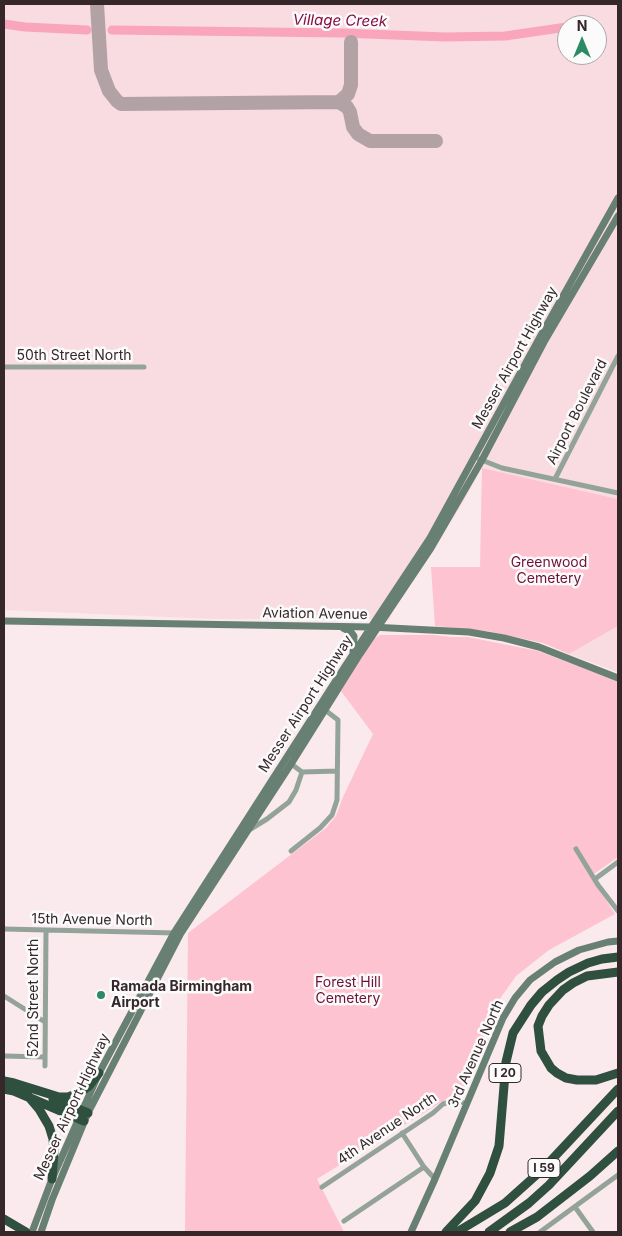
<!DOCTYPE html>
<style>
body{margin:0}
#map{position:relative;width:622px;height:1236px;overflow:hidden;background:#fae9ed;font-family:Inter,sans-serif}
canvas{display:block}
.frame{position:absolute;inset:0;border:5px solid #36272b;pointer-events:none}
.north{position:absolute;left:557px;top:15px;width:50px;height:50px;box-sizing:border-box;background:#fbfbfb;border:1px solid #aca6a8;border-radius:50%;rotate:0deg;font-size:14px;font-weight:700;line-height:20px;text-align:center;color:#36272b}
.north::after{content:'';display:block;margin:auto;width:18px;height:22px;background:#2a8b64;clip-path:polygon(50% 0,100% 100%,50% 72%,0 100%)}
</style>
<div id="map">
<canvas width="622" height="1236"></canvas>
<div class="frame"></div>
<div class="north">N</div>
</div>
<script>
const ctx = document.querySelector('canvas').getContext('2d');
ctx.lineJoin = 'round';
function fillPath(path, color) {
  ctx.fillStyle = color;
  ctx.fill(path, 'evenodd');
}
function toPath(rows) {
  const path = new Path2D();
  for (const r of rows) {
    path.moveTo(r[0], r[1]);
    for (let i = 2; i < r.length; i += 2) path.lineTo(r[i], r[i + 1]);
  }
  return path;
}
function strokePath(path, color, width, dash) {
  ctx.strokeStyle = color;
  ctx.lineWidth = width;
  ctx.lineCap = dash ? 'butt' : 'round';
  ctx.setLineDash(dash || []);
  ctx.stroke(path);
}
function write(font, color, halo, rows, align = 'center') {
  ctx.font = font + ' Inter,sans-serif';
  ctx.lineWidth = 5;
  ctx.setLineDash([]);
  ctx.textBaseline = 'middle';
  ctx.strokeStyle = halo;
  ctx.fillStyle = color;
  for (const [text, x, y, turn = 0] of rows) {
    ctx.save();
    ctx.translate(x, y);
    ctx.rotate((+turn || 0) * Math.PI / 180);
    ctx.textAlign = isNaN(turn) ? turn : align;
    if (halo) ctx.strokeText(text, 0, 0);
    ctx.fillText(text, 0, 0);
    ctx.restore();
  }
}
fillPath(toPath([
 [4,4,618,4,618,499,482,468,462,504,393,610,389,620,364,619,216,619,4,610],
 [567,25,597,25,597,55,567,55],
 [618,626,618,672,569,654]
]), '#f9dbe2');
fillPath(toPath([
 [482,468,618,499,618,626,569,654,543,643,487,631,435,626,431,567,480,567],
 [380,635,435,635,451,637,468,637,538,651,618,681,618,857,591,876,615,914,549,950,516,976,499,1000,464,1088,317,1179,344,1232,185,1232,188,933,326,828,336,816,343,797,373,734,341,691,373,639]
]), '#fec3d1');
strokePath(toPath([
 [4,24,25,27,87,30],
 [112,30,342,33,445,37,505,36,567,27]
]), '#f9a5bb', 9);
strokePath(toPath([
 [97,4,101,70,109,91,117,101,121,104,339,102,348,94,351,85,351,42],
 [339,102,347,107,350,112,353,127,358,134,370,141,436,141]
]), '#b2a2a6', 14);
strokePath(toPath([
 [4,367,144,367],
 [479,459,502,468,618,493],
 [555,479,618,356],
 [290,763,302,772,337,771],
 [249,830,267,819,289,802,296,790,302,772],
 [576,849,598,885,618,911],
 [291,851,320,828,332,815,337,800,338,720,325,710],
 [595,879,618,862],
 [4,929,176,933],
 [4,996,45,1022],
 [4,1056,45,1057],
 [45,1066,46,930],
 [402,1133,424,1167,435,1179],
 [322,1187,433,1113,443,1104,456,1100,467,1104],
 [575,1207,593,1232],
 [344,1221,424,1167],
 [540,1232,618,1175]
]), '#93a39a', 5);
strokePath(toPath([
 [4,621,371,627,469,632,504,638,539,647,618,678],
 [343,628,351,632,354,636,353,652],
 [32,1232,52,1179,99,1073,174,933,344,668,430,538,540,337,618,198],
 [41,1232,52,1200,88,1113,181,933,291,764,360,654,431,548,482,460,544,342,618,216],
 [411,1232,435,1179,503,1018,515,998,530,980,555,962,579,950,608,942,618,941]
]), '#687f73', 7);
strokePath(toPath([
 [618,972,587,976,573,983,563,990,549,1005,542,1016,538,1026,541,1051,551,1068,557,1073,566,1078,577,1080,596,1080,618,1073],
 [4,1081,14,1083,59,1097,68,1097,79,1093,89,1086,99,1073],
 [4,1089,14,1091,84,1121],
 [28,1096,39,1109,49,1126,53,1139,54,1152,52,1179],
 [53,1099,88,1113],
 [4,1219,26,1232],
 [446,1232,475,1201,490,1173,499,1146,506,1062,513,1033,531,1005,542,992,557,980,569,972,588,963,602,959,618,957],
 [457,1232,505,1203,543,1169,618,1089],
 [489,1232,529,1203,549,1185,618,1111],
 [510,1232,537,1217,590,1176,618,1151]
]), '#2f4f3f', 9);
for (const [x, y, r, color] of [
 [101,995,5,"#2a8b64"]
]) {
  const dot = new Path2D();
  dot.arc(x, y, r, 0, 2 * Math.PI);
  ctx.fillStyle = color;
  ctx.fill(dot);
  strokePath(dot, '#fbfbfb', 2);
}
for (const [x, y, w] of [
 [505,1073,32],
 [544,1168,32]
]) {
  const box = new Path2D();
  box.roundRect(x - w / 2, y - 9.5, w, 19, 4);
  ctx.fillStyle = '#fbfbfb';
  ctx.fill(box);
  strokePath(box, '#36272b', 1);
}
write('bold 12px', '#36272b', null, [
 ["I 20",505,1073],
 ["I 59",544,1168]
]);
write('14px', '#36272b', '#fbfbfb', [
 ["50th Street North",74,356],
 ["Messer Airport Highway",515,358,-61],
 ["Airport Boulevard",577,412,-63],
 ["Aviation Avenue",315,614,1],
 ["Messer Airport Highway",306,704,-57],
 ["15th Avenue North",92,920,1],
 ["52nd Street North",34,998,-90],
 ["3rd Avenue North",476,1054,-66],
 ["Messer Airport Highway",72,1107,-65],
 ["4th Avenue North",387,1129,-34]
]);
write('14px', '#6d1136', '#fbfbfb', [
 ["Greenwood",549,563],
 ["Cemetery",549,579],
 ["Forest Hill",348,983],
 ["Cemetery",348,999]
]);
write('bold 14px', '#36272b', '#fbfbfb', [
 ["Ramada Birmingham",111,987],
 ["Airport",111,1003]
], 'left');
write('italic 15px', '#8a0d44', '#fbfbfb', [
 ["Village Creek",340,21,1]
]);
</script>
